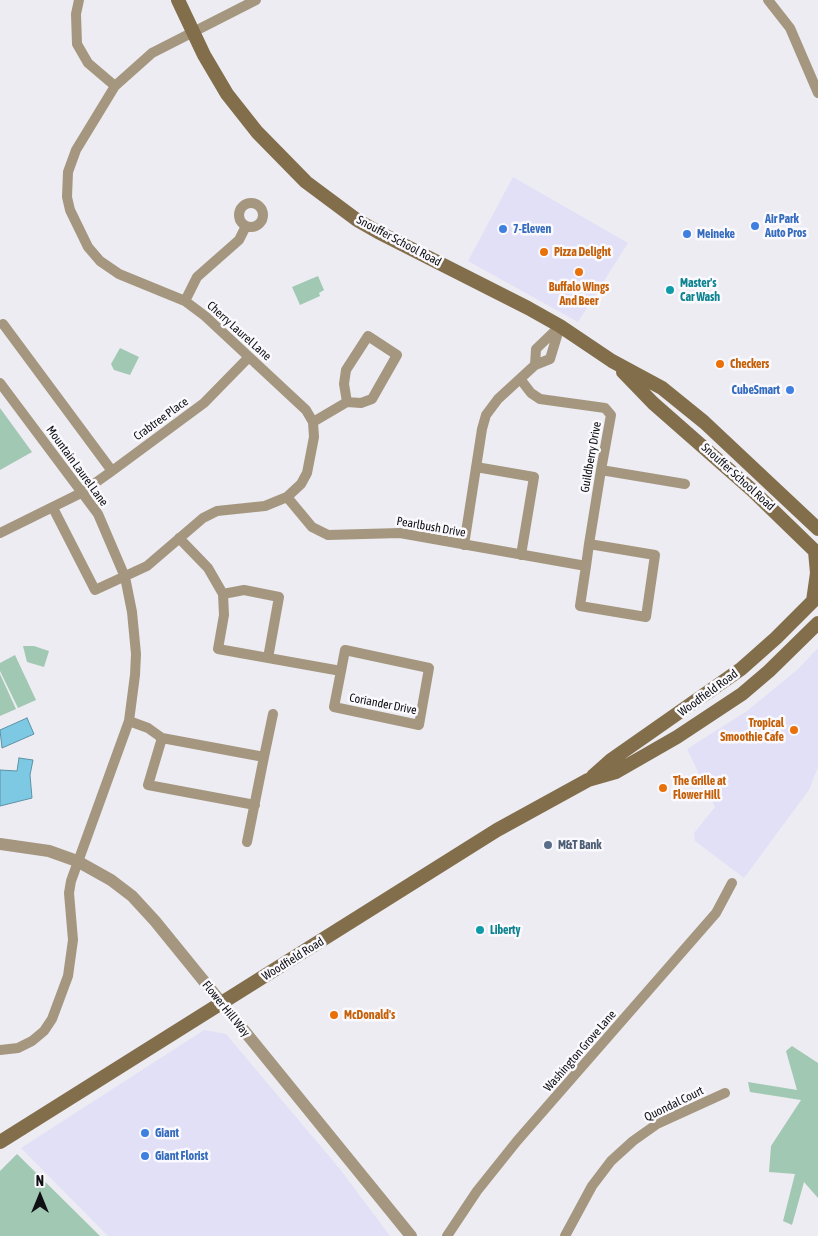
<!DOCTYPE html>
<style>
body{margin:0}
#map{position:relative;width:818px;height:1236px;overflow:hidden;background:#ececf2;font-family:"Asap Condensed",sans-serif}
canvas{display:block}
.north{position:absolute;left:15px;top:1171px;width:50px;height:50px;-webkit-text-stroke:4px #faf9fe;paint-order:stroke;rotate:0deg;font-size:14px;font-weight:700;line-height:20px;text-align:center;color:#101012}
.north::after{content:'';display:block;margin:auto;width:18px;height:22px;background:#101012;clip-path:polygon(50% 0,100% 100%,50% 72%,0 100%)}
</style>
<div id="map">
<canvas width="818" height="1236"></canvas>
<div class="north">N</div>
</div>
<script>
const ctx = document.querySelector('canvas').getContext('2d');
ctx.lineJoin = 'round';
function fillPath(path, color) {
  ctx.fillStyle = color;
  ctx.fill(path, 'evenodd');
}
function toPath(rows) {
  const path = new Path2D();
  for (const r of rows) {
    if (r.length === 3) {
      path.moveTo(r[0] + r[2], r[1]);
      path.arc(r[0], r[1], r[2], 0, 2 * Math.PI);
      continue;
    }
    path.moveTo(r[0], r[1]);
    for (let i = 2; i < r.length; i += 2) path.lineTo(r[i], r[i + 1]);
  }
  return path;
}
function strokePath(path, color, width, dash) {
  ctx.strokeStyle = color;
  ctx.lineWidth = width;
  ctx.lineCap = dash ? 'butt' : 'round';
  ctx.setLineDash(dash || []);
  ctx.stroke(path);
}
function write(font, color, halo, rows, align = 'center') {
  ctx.font = font + ' "Asap Condensed",sans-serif';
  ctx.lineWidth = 5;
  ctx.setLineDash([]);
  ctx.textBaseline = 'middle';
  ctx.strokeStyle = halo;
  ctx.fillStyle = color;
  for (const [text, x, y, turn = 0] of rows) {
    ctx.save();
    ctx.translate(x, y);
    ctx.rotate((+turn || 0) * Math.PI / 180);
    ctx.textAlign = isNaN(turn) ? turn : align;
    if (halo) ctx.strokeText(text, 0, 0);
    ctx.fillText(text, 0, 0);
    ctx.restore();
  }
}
fillPath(toPath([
 [513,177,628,243,578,322,468,261],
 [818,648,818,767,809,790,744,878,695,841,694,833,715,807,687,749,747,711,798,669],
 [204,1030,226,1034,339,1168,390,1236,108,1236,21,1148]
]), '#e2e0f6');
fillPath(toPath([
 [318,276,324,290,319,293,320,296,300,305,292,287],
 [120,348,139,357,130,375,114,370,111,364],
 [0,408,32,452,0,470],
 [23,646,34,646,49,651,44,667,27,662],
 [15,655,36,700,18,708,0,671,0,663],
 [0,674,16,709,0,716],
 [792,1046,818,1063,818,1198,804,1182,792,1225,783,1221,795,1174,769,1172,771,1146,801,1100,750,1092,748,1082,797,1090,786,1051],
 [17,1154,100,1236,0,1236,0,1171]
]), '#a1c8b2');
const water = toPath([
 [27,718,34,734,2,748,0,730,27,718],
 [19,758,33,760,30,775,32,798,0,806,0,770,17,771,19,758]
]);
fillPath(water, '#7dc9e3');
strokePath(water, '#5c92a4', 1);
strokePath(toPath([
 [79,0,76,14,77,44,88,63,115,86],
 [768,0,790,28,818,93],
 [251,215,12],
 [185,301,197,277,239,240,246,226],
 [3,324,112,471],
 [535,365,536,349,560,326],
 [521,380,531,393,540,399,605,408,611,415,601,470,589,544,586,566,580,606,646,617,655,555,589,544],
 [0,383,98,514,125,577,132,612,136,654,135,675,129,721,71,881,69,893,73,940,68,976,52,1019,44,1031,32,1041,18,1048,0,1050],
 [313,422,347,402,361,403,372,399,397,355,368,336,346,370,344,384,347,402],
 [476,467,534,477,521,555],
 [601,470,685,484],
 [287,497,312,527,328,535,400,533,586,566],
 [53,508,95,590,147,566,203,518,217,511,265,506,287,497,301,484,307,473,314,437,313,422,306,410,205,316,185,301,119,274,100,261,88,247,70,210,67,197,68,172,76,150,115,86,152,53,256,0],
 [0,533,81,493,112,471,204,403,249,357],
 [179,538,208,568,223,594,224,615,218,649,341,671,345,650,429,668,419,725,334,707,341,671],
 [464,545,482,429,486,415,498,399,535,365,550,359,560,326],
 [223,594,244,590,279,597,268,658],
 [129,721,148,728,162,738,264,757,247,842],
 [162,738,148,785,255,805],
 [264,757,273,714],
 [447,1236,477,1191,517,1141,716,913,732,883],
 [565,1236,592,1186,611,1161,633,1141,657,1124,725,1093]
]), '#a5977f', 10);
strokePath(toPath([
 [0,844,49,851,77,861,111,880,132,896,155,921,411,1236]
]), '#a5977f', 12);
strokePath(toPath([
 [178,0,204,55,227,94,257,132,306,182,357,220,378,232,528,308,560,326,612,361,662,388,704,422,818,529],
 [623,372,653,403,752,490,818,554],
 [813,601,817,573,815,551],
 [593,776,611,760,741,669,776,638,818,596],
 [0,1142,497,830,588,780,616,772,677,737,742,694,769,671,818,623]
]), '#836e4b', 14);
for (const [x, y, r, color] of [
 [755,226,5,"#3f7fe0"],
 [503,229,5,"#3f7fe0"],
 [687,234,5,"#3f7fe0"],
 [544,252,5,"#e8710a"],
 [579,272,5,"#e8710a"],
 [670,290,5,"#0f9aa8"],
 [720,364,5,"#e8710a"],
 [790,390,5,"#3f7fe0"],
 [794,730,5,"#e8710a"],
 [663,788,5,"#e8710a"],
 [548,845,5,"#5c6f8a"],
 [480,930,5,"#0f9aa8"],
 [334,1015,5,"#e8710a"],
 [145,1133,5,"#3f7fe0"],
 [145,1156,5,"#3f7fe0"]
]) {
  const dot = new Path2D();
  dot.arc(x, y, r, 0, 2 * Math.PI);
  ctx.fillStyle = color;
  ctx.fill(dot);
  strokePath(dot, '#faf9fe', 2);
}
write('bold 12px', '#366cbe', '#faf9fe', [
 ["Air Park",765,219],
 ["Auto Pros",765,233],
 ["7-Eleven",513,229],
 ["Meineke",697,234],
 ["CubeSmart",780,390,"right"],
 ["Giant",155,1133],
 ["Giant Florist",155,1156]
], 'left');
write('12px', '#101012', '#faf9fe', [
 ["Snouffer School Road",399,241,28],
 ["Cherry Laurel Lane",239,331,42],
 ["Crabtree Place",161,419,-36],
 ["Guildberry Drive",591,457,-80],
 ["Mountain Laurel Lane",77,466,54],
 ["Snouffer School Road",738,477,42],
 ["Pearlbush Drive",431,527,10],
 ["Woodfield Road",708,693,-36],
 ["Coriander Drive",383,704,11],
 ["Woodfield Road",293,959,-32],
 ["Flower Hill Way",226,1009,51],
 ["Washington Grove Lane",580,1051,-49],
 ["Quondal Court",674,1104,-26]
]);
write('bold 12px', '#c56008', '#faf9fe', [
 ["Pizza Delight",554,252],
 ["Buffalo Wings",579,287,"center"],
 ["And Beer",579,301,"center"],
 ["Checkers",730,364],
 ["Tropical",784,723,"right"],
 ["Smoothie Cafe",784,737,"right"],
 ["The Grille at",673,781],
 ["Flower Hill",673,795],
 ["McDonald's",344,1015]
], 'left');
write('bold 12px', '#0d838f', '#faf9fe', [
 ["Master's",680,283],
 ["Car Wash",680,297],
 ["Liberty",490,930]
], 'left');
write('bold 12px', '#4e5e75', '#faf9fe', [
 ["M&T Bank",558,845]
], 'left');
</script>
